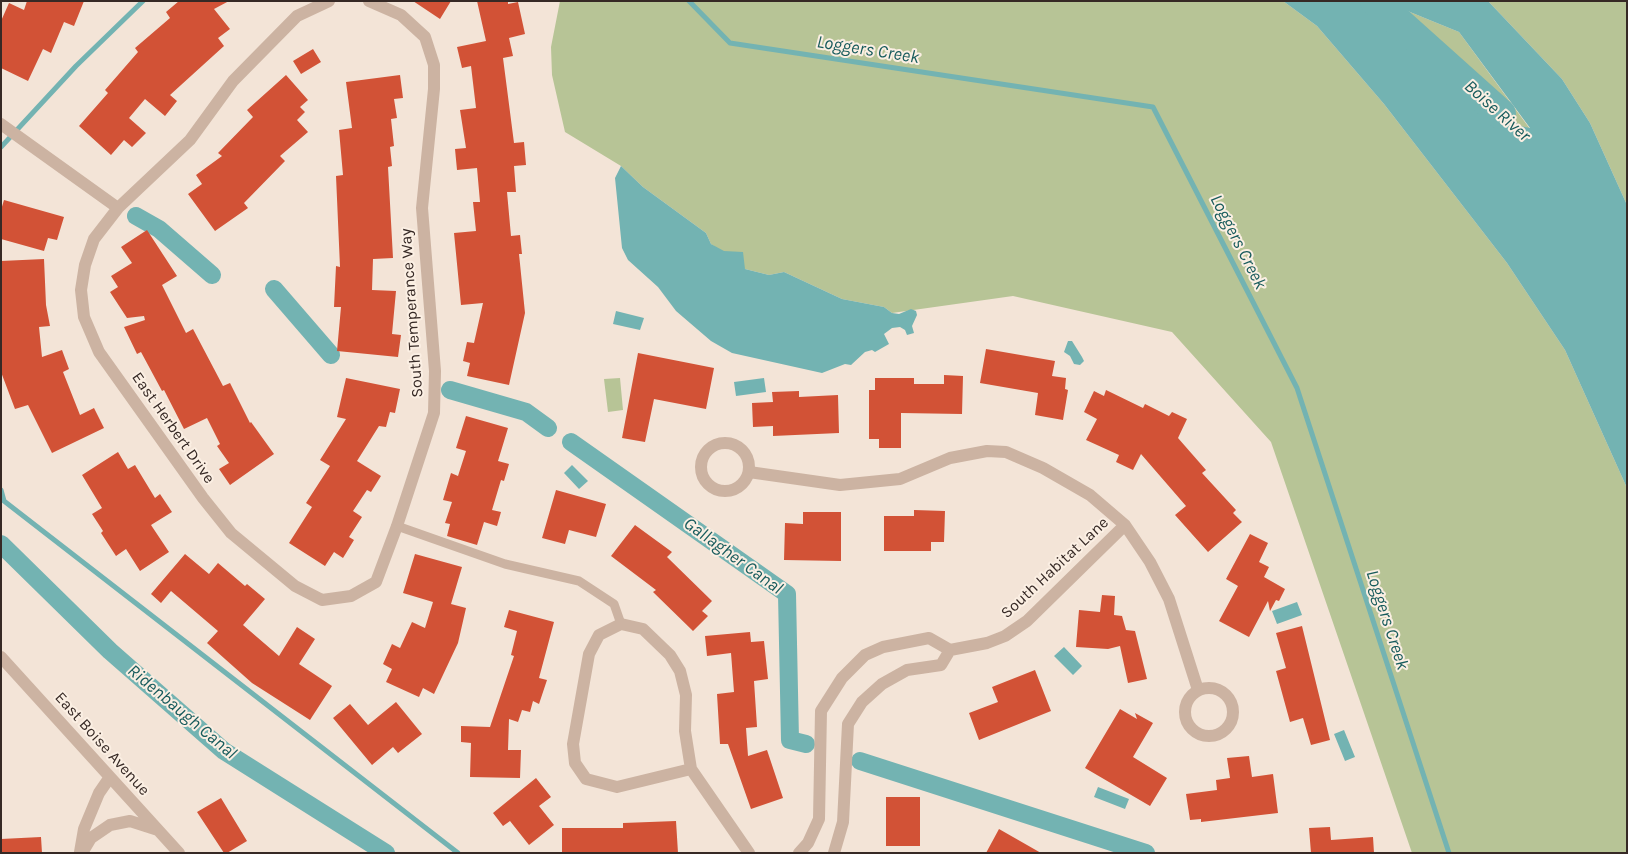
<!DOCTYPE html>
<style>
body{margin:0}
#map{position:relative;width:1628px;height:854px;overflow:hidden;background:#f3e4d7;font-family:Karla,sans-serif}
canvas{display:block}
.frame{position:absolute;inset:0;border:2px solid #362925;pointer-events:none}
</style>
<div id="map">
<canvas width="1628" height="854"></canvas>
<div class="frame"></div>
</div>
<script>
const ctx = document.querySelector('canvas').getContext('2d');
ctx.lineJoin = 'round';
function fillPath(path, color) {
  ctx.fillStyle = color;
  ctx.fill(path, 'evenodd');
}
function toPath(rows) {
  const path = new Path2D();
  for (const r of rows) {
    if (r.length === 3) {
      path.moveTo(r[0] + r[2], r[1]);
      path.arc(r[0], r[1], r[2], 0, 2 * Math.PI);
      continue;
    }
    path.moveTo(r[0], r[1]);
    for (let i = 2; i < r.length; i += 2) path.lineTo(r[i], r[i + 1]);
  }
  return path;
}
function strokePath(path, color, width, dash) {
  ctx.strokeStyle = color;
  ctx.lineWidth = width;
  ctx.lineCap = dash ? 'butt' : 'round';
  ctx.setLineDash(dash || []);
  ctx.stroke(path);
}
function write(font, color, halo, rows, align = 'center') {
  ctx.font = font + ' Karla,sans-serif';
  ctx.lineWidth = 4;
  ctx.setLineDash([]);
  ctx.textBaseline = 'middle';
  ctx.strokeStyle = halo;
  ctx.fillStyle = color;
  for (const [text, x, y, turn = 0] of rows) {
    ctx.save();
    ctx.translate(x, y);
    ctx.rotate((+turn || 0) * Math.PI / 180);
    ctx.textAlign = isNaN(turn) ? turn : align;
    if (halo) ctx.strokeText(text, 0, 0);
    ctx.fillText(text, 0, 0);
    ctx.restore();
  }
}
fillPath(toPath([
 [560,1,1283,1,1317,26,1384,104,1507,263,1565,350,1627,488,1627,853,1412,853,1271,442,1172,332,1013,296,892,313,884,307,842,299,784,272,769,275,745,269,711,244,706,233,643,187,621,166,565,132,552,75,551,47],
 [1374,1,1383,1,1459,32,1530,129,1520,126,1493,101,1444,71,1399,36,1371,2],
 [1488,1,1627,1,1627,205,1590,123,1562,79],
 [620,378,623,410,608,412,604,379]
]), '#b7c496');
fillPath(toPath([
 [1283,1,1374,1,1372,3,1399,36,1444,71,1493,101,1520,126,1530,128,1459,32,1383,1,1488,1,1562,79,1590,123,1627,205,1627,488,1565,350,1507,263,1384,104,1317,26],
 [621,166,643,187,706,233,711,244,724,251,743,252,745,269,769,275,784,272,842,299,884,307,892,313,899,314,911,309,916,311,917,315,912,326,914,333,907,335,905,330,900,327,892,328,884,334,889,344,875,352,872,350,865,352,851,365,845,364,822,373,732,353,711,341,676,311,658,287,628,260,622,248,615,178],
 [616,311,644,318,640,330,613,324],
 [1068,341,1072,341,1082,357,1084,361,1080,365,1074,364,1070,356,1064,352],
 [764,378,766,392,736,396,734,382],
 [572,465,588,481,579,489,564,473],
 [1297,602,1302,615,1277,624,1272,611],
 [1064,647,1082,666,1073,675,1054,656],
 [1344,730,1355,757,1345,761,1334,734],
 [1098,787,1129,799,1125,809,1094,797]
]), '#73b3b2');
strokePath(toPath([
 [689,1,730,43,1153,107,1297,388,1449,853],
 [1,147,76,66,143,1],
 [1,490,4,501,458,853]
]), '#73b3b2', 5);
strokePath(toPath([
 [136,216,159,229,212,275],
 [274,289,331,355],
 [450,390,526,412,548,428],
 [571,442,787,594,790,740,806,744],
 [1,544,110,651,224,751,386,853],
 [860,761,1146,853]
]), '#73b3b2', 18);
strokePath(toPath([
 [1375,1,1501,114]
]), '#73b3b2', 30);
fillPath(toPath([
 [27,1,84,1,74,26,64,22,51,53,43,49,28,81,1,68,1,21,9,3,24,10],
 [179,1,229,1,214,9,230,29,218,38,224,46,170,95,177,101,165,116,145,99,129,118,146,133,132,147,124,140,111,155,79,126,108,93,105,90,138,52,135,48,170,18,166,12],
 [413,1,451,1,440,19],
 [477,1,508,1,508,4,518,2,525,34,509,38,513,56,503,58,514,143,524,142,526,165,514,166,516,192,507,192,511,236,520,235,522,254,519,254,525,313,509,385,467,376,470,363,463,361,467,342,474,343,483,303,461,305,454,233,476,231,473,202,480,202,477,168,457,170,455,149,466,148,460,110,476,108,471,66,462,68,457,47,486,41],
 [313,49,321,62,301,74,293,61],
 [286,75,308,100,300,107,305,112,297,120,308,132,280,156,285,161,244,203,248,208,215,231,188,194,202,184,196,175,222,156,218,153,253,117,247,110],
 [400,75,403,98,394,99,397,118,391,119,394,146,390,147,392,166,388,167,393,258,373,259,372,290,396,291,392,334,401,335,398,357,337,351,341,307,334,307,336,266,340,267,336,176,343,175,339,130,352,128,346,82],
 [4,200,64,217,57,240,48,238,44,251,1,239,1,210],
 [147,230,177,276,162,285,186,333,193,329,223,386,230,383,250,423,251,422,274,454,230,485,219,469,229,463,217,446,220,444,207,418,184,429,164,390,162,391,141,352,137,354,124,327,145,320,144,316,127,318,110,292,118,287,111,276,132,263,121,247],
 [44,259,46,305,50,326,39,327,42,357,62,350,69,369,63,372,80,415,94,408,104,428,52,453,28,405,15,409,1,372,1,261],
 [986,349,1055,361,1052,376,1066,378,1065,389,1068,390,1063,420,1035,415,1038,393,980,383],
 [638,353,714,368,706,409,654,399,645,442,622,438],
 [944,375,963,376,962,414,901,413,901,448,879,448,879,439,869,439,869,390,875,390,875,378,914,378,914,384,944,384],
 [346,378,400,389,395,413,390,412,386,427,379,426,357,461,381,476,371,492,367,490,353,511,362,517,349,537,354,540,343,558,334,552,325,566,289,543,312,507,306,503,330,466,320,460,346,419,337,417],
 [1106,390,1143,408,1145,404,1169,416,1172,412,1187,419,1178,438,1206,470,1202,473,1236,510,1233,513,1242,522,1208,552,1175,515,1186,506,1141,454,1133,470,1116,462,1119,455,1086,440,1097,419,1084,412,1094,391,1104,396],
 [799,391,799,397,838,395,839,433,773,436,773,426,753,427,752,403,773,402,772,392],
 [466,416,508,428,498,461,509,464,504,481,501,480,492,510,501,512,497,526,484,522,477,545,447,536,450,524,445,523,452,502,443,500,451,473,458,476,466,451,456,448],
 [118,452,128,469,135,465,155,498,160,494,172,512,151,525,169,552,140,571,126,549,116,556,101,533,103,531,92,514,102,508,82,475],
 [556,490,606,504,596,537,569,530,565,544,542,538],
 [914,510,945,511,944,542,931,542,931,551,884,551,884,516,914,516],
 [803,512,841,512,841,561,784,560,785,523,803,524],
 [635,525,672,552,667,557,712,601,702,611,708,616,693,631,653,592,656,590,611,556],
 [1250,534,1268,543,1259,562,1269,567,1264,577,1285,589,1279,601,1276,600,1270,611,1268,601,1249,637,1219,621,1238,586,1226,579],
 [185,554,209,574,218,563,245,586,247,584,265,599,243,625,279,656,297,627,315,639,299,664,332,686,310,720,252,683,207,643,218,631,171,591,161,603,151,594],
 [415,554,462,567,451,604,466,608,458,643,434,694,423,688,419,697,386,682,392,669,383,664,392,644,400,648,412,622,425,628,433,602,403,593],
 [1102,595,1115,596,1114,615,1122,616,1126,630,1135,631,1147,679,1128,683,1120,646,1108,649,1076,647,1079,610,1100,612],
 [509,610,554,622,539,678,547,680,539,704,533,701,530,712,522,710,518,722,509,719,508,750,521,750,520,778,470,777,471,743,461,742,461,726,490,727,514,656,511,655,517,631,504,627],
 [1302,626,1330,740,1311,745,1303,718,1290,722,1276,671,1286,668,1276,633],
 [750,632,751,642,764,641,768,679,754,681,757,727,746,728,748,756,767,750,783,798,751,809,728,744,720,744,717,694,734,692,731,653,707,656,705,636],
 [1035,670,1051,711,979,740,969,713,998,702,992,687],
 [396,702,422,734,398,753,393,747,372,765,333,718,350,704,368,725],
 [1120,709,1137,719,1135,713,1153,723,1133,757,1167,778,1150,806,1085,768],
 [1249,756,1252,777,1273,774,1278,813,1201,822,1201,819,1190,820,1186,794,1217,790,1216,780,1230,778,1227,758],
 [536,778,551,797,539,806,554,825,529,845,510,821,503,826,493,813],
 [886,797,920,797,920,846,886,846],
 [221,798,247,841,227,853,224,853,197,812],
 [676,821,678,853,562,853,562,828,623,828,623,823],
 [1330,827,1331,840,1373,837,1374,853,1311,853,1309,828],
 [999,829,1041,853,986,853],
 [41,837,42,853,1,853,1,839]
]), '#d25236');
strokePath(toPath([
 [397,526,505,564,579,581,614,604,621,624]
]), '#ccb3a2', 9);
strokePath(toPath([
 [329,1,297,16,233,81,190,140,118,208,94,239,85,265,81,290,84,317,99,352,203,498,231,533,295,586,322,600,351,596,376,582,397,526,434,413,435,371,422,208,434,89,434,65,425,37,401,15,369,1],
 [1,124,118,208],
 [725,467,24],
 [749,472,840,485,900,479,950,458,987,451,1006,452,1043,468,1090,495,1125,525,1150,562,1169,599,1198,690],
 [950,650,987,643,1005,636,1027,621,1125,525],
 [1209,712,24],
 [691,769,617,787,586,779,575,763,573,744,589,654,599,635,621,624,643,629,670,655,680,671,686,695,685,731,691,769,749,853],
 [799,853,808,843,819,819,821,711,842,678,865,655,883,647,929,638,950,650,941,665,907,670,882,684,862,702,848,724,843,822,834,853]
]), '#ccb3a2', 12);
strokePath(toPath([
 [1,657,179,853],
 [80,852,84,829,99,793,110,777],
 [82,853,91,838,110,825,130,821,158,830]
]), '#ccb3a2', 12);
write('16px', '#362925', '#fbefe3', [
 ["South Temperance Way",412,313,-94],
 ["East Herbert Drive",173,428,55],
 ["South Habitat Lane",1055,568,-43],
 ["East Boise Avenue",102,744,48]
]);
write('italic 18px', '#175b5c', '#fbefe3', [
 ["Loggers Creek",868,50,9],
 ["Boise River",1497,111,42],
 ["Loggers Creek",1238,242,63],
 ["Gallagher Canal",733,556,36],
 ["Loggers Creek",1387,620,72],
 ["Ridenbaugh Canal",182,712,40]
]);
</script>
